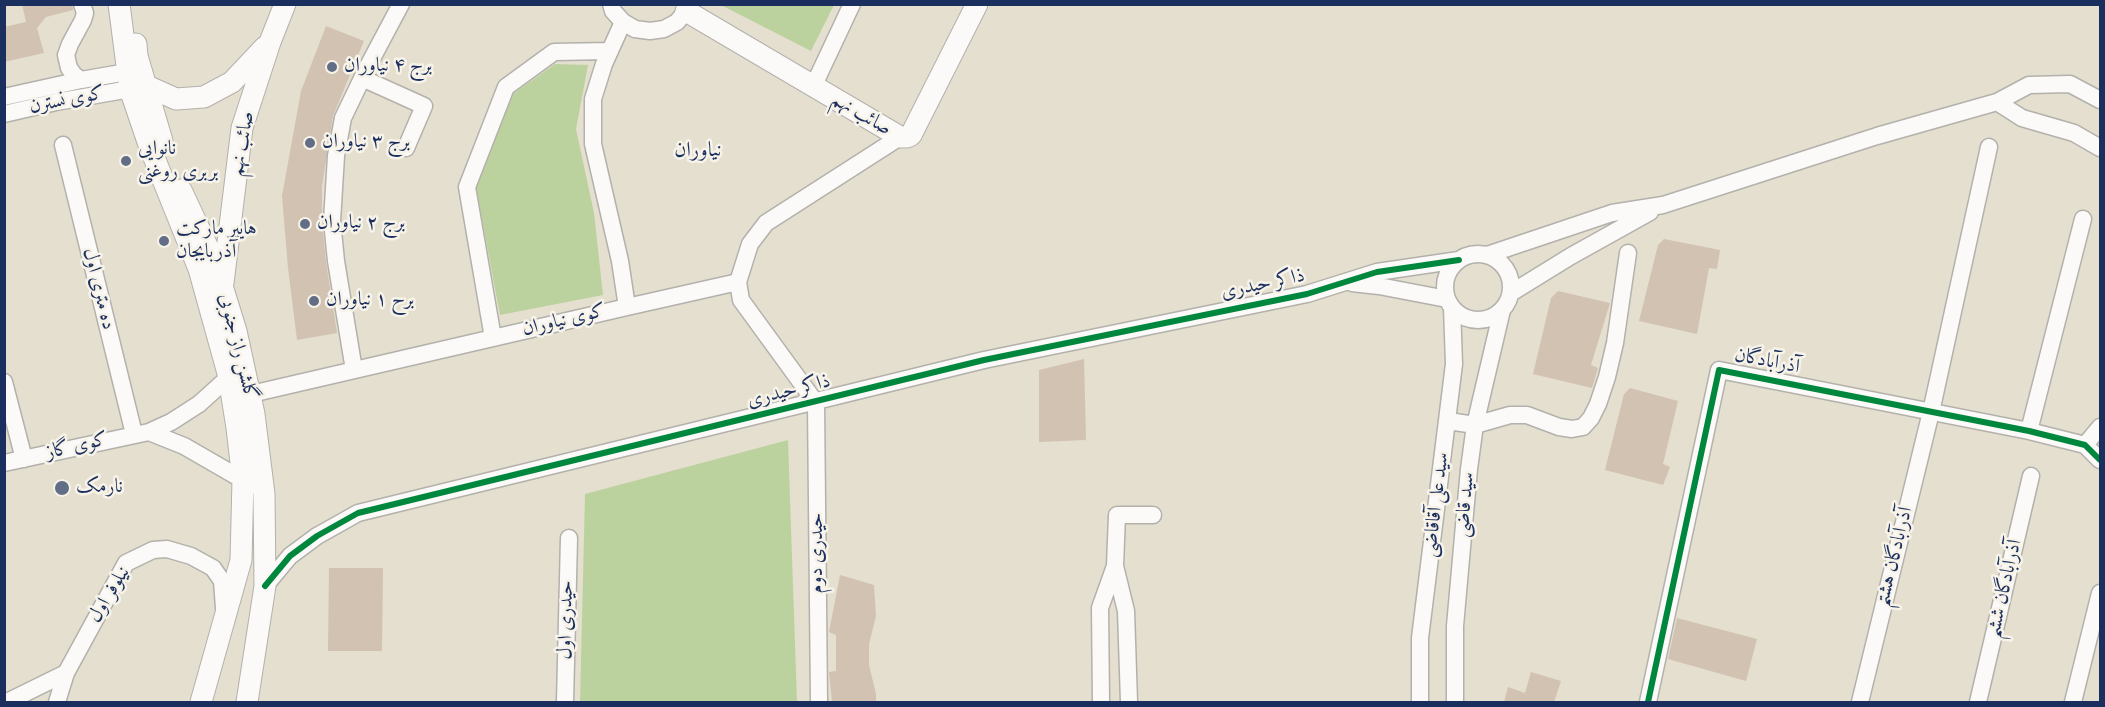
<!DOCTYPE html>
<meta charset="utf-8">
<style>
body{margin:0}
#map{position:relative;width:2105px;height:707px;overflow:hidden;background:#e5dfcf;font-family:"IM FELL Double Pica",serif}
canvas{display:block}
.frame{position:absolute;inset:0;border:6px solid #1b2f5e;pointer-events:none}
</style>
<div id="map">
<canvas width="2105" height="707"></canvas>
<div class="frame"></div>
</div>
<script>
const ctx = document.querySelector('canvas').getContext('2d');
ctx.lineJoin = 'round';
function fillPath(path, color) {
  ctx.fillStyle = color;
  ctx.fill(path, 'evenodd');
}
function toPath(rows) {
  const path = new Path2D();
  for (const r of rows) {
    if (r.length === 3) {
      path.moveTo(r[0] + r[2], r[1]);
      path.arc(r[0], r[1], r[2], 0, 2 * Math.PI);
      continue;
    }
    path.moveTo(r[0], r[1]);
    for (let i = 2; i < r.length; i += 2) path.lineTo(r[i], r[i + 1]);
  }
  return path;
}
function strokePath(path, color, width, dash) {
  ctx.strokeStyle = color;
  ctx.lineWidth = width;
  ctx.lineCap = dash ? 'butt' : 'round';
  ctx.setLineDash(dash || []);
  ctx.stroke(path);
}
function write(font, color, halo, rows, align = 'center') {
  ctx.font = font + ' "IM FELL Double Pica",Amiri,serif';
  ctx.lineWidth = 5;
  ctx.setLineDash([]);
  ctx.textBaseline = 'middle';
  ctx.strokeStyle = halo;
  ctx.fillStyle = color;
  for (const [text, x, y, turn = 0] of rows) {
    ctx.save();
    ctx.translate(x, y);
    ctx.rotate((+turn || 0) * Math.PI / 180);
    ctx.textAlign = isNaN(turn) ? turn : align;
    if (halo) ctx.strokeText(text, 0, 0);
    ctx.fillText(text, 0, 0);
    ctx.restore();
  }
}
fillPath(toPath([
 [721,5,834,4,834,5,811,51],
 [555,64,588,65,576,129,594,213,603,295,500,315,476,187,513,94],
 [788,440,797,702,580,702,585,494]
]), '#bcd29e');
fillPath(toPath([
 [22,4,72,4,73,10,46,17,37,28,44,53,4,62,4,27,26,22],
 [326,26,364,41,333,116,322,186,322,222,326,262,337,333,297,340,288,268,282,196,301,91],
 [1664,239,1720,250,1717,269,1709,268,1697,334,1639,321,1658,245],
 [1558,291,1610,303,1591,365,1598,368,1592,388,1533,374,1551,298],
 [1084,359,1086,440,1039,442,1039,370],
 [1630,388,1678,401,1663,464,1670,467,1663,485,1605,470,1624,394],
 [329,568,383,568,382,651,328,651],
 [840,575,874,585,876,616,869,644,869,665,876,694,876,702,832,702,829,672,836,671,836,635,829,632],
 [1677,618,1757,639,1746,681,1668,659],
 [1531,672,1561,681,1554,702,1504,702,1508,687,1525,693]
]), '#d1c2b2');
const minor = toPath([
 [611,4,613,11,623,22,635,29,650,31,664,29,677,22,686,11,688,4],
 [362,78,424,106,406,148],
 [81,80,74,75,69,68,66,55,70,44,83,20,85,13,82,4],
 [813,87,852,4],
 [4,97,81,80,127,72],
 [1997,102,2022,118,2074,133,2100,148],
 [4,114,56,102,130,89],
 [63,145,134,434],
 [1478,287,33],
 [1487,255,1612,213,1663,205,1877,136,1997,102,2029,85,2070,84,2100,100],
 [1352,283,1379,286,1447,299],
 [1511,293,1571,256,1650,212],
 [627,307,738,282],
 [493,338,467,187,506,87,554,52,610,51],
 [354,370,336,261,332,221,336,156,343,118,368,66,401,4],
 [4,382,24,459],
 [251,394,627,307,620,261,593,144,593,99,604,64,623,22],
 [1448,421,1475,425,1510,415,1527,415,1559,427,1572,429,1583,427,1591,418,1598,404,1607,377,1615,343,1628,253],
 [2029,431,2083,219],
 [149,432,184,446,243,480],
 [2085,445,2100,427],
 [4,463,149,432,171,422,199,404,229,377],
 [1115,566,1117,515,1153,515],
 [265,586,290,556,317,536,358,513,984,360,1307,294,1377,272,1459,260],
 [7,702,66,673],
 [57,702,66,673,126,563,153,550,167,549,191,556,213,568,222,581,224,608],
 [565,702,569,538],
 [819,702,816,403,741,300,738,282,750,244,766,223,900,137],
 [1101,702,1100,608,1115,566,1126,611,1129,702],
 [1420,702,1420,638,1454,364,1452,307],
 [1455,702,1455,626,1469,469,1475,425,1502,310],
 [1648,702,1719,370,2029,431,2085,445,2100,460],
 [1860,702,1931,412,1989,147],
 [1978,702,2031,476],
 [2073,702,2100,593]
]);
const major = toPath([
 [119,4,130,89,149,145,199,269,229,377,237,428,243,480,241,560,201,702],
 [686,11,900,137,907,137,911,135,977,4],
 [136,44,137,56,162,141],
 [147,86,176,99,204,97,232,82,265,47],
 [181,190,209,250,223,289,236,331,254,414,264,494,265,586,247,702],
 [223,283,242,128,270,42,285,4]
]);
strokePath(minor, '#b2b1ab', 19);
strokePath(major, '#b2b1ab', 23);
strokePath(minor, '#fbfaf8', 16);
strokePath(major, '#fbfaf8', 21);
strokePath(toPath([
 [265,586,290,556,317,536,358,513,984,360,1307,294,1377,272,1459,260],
 [1648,702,1719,370,2029,431,2085,445,2100,460]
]), '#00873e', 6);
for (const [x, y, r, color] of [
 [332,67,6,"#626d86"],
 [310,143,6,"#626d86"],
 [126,161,6,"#626d86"],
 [305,224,6,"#626d86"],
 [164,241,6,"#626d86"],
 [314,301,6,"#626d86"],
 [62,488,8,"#626d86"]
]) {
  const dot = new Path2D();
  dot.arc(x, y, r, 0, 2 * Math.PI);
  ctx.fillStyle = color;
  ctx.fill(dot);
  strokePath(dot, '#f7f3e8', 2);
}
write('20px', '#1b2f5e', '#f7f3e8', [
 ["برج ۴ نیاوران",344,67],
 ["برج ۳ نیاوران",322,143],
 ["نانوایی",138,150],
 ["بربری روغنی",138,173],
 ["برج ۲ نیاوران",317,224],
 ["هایپر مارکت",176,230],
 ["آذربایجان",176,253],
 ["برح ۱ نیاوران",326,301],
 ["نارمک",76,488]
], 'left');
write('20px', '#1b2f5e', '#f7f3e8', [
 ["کوی نسترن",67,101,-11],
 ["صائب نهم",861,115,30],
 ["صائب نهم",243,144,-80],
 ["ذاکر حیدری",1263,285,-12],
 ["ده متری اول",98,289,76],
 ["کوی نیاوران",564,321,-13],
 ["گلشن راز جنوبی",237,347,76],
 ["آذرآبادگان",1767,362,11],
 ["ذاکر حیدری",789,392,-14],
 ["کوی گاز",77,447,-13],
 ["سید علی آقاقاضی",1437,505,-83],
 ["سید قاضی",1466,505,-85],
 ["حیدری دوم",818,553,-90],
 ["آذرآبادگان هشتم",1895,557,-76],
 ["آذرآبادگان ششم",2005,589,-77],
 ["نیلوفر اول",110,595,-59],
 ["حیدری اول",567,620,-89]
]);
write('21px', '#1b2f5e', '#f7f3e8', [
 ["نیاوران",698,151]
]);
</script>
